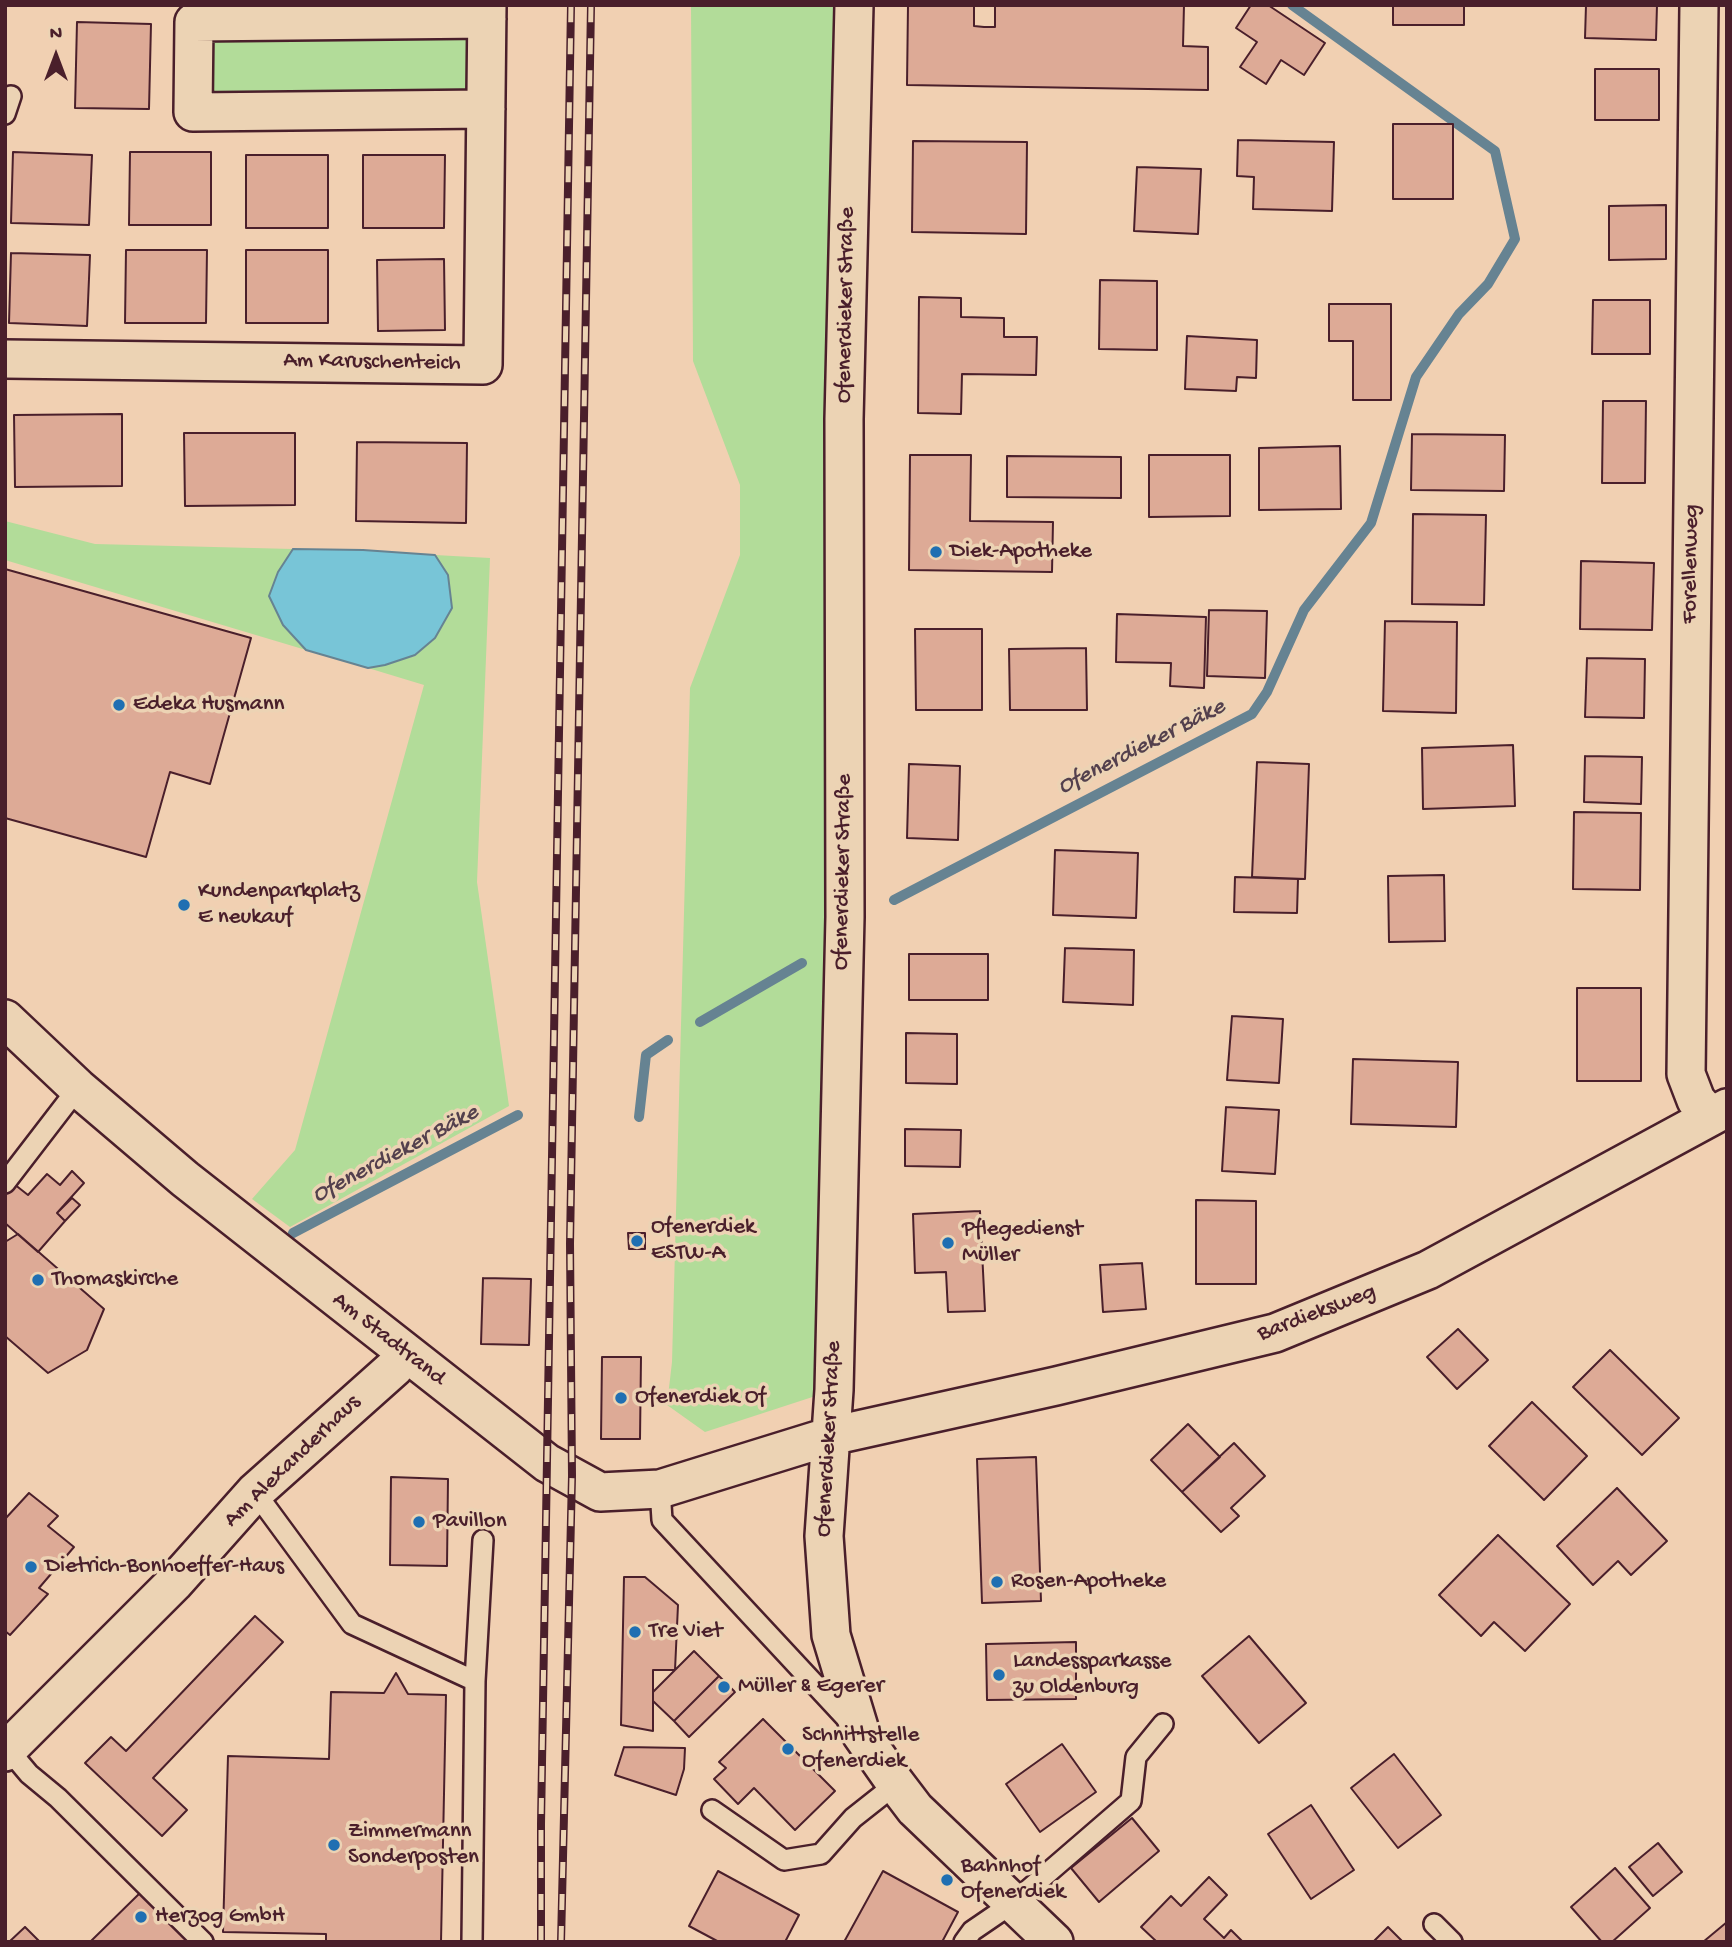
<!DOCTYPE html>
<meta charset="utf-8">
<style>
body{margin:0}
#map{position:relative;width:1732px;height:1947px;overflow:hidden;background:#f1d0b2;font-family:"Gochi Hand",sans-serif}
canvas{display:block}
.frame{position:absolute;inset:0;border:7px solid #4a1f2b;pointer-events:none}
.north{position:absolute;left:21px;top:21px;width:70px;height:70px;-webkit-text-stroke:5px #ecd3b4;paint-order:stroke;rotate:0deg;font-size:19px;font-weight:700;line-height:28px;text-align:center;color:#4a1f2b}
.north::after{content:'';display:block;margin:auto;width:24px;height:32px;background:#4a1f2b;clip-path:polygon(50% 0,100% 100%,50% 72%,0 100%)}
</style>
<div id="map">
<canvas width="1732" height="1947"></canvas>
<div class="frame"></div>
<div class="north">N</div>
</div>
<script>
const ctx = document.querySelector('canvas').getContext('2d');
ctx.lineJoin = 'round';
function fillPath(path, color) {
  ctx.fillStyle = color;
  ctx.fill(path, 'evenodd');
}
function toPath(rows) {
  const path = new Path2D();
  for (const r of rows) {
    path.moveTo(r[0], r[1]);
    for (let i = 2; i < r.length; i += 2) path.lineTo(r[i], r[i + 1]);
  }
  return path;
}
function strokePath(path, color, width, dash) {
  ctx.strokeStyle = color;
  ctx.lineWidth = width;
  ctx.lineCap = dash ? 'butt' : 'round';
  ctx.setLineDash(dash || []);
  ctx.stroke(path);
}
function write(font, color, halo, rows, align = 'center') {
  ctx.font = font + ' "Gochi Hand",sans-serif';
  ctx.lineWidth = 7;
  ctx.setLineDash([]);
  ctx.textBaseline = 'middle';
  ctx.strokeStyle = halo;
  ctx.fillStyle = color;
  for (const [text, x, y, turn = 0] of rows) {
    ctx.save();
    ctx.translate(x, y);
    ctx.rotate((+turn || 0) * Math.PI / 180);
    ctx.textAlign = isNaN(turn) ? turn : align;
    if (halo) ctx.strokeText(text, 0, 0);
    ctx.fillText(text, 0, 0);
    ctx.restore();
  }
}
fillPath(toPath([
 [691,5,846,5,834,1390,705,1432,667,1405,672,1362,690,688,740,555,740,485,693,361],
 [487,19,486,109,193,112,194,22],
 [5,521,95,544,293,549,278,572,283,625,306,650,5,560],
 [435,555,490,558,477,882,509,1106,290,1227,252,1199,295,1150,424,685,368,668,415,656,435,638,452,608,448,575]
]), '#b2dc99');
const water = toPath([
 [293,549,363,550,435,555,448,575,452,608,435,638,415,655,385,665,368,668,306,650,283,625,269,596,278,572,293,549]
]);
fillPath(water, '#78c5d7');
strokePath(water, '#668392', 2);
strokePath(toPath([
 [894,900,1252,714,1267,692,1304,610,1371,523,1416,377,1459,314,1488,284,1515,239,1495,151,1292,5],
 [700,1022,802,963],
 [639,1117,646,1055,668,1040],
 [293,1233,518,1115]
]), '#668392', 10);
const building = toPath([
 [908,5,974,5,974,26,984,27,995,27,995,5,1184,5,1183,46,1208,47,1208,90,907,85,908,5],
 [1251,5,1268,5,1325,43,1304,75,1281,60,1266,84,1240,67,1257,42,1236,28,1251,5],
 [1393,5,1464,5,1464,25,1393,25,1393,5],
 [1586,5,1657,5,1656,40,1585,38,1586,5],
 [77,22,151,24,149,109,75,108,77,22],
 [1595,69,1659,69,1659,120,1595,120,1595,69],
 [1393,124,1453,124,1453,199,1393,199,1393,124],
 [1238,140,1334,142,1332,211,1253,209,1254,177,1237,176,1238,140],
 [913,141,1027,142,1026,234,912,232,913,141],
 [13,152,92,155,89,225,11,223,13,152],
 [130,152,211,152,211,225,129,225,130,152],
 [246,155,328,155,328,228,246,228,246,155],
 [363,155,445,155,444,228,363,228,363,155],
 [1137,167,1201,169,1198,234,1134,231,1137,167],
 [1666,205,1666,259,1609,260,1609,206,1666,205],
 [126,250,207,250,206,323,125,323,126,250],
 [246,250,328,250,328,323,246,323,246,250],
 [11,253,90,255,87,326,9,323,11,253],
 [444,259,445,330,378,331,377,260,444,259],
 [1100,280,1157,281,1157,350,1099,349,1100,280],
 [919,297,961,298,961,317,1004,318,1004,337,1037,337,1036,375,962,374,961,414,918,413,919,297],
 [1593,300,1650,300,1650,354,1592,354,1593,300],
 [1329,304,1391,304,1391,400,1353,400,1353,341,1329,341,1329,304],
 [1187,336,1257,340,1256,378,1237,377,1236,391,1185,389,1187,336],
 [1603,401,1646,401,1645,483,1602,483,1603,401],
 [122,414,122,486,15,487,14,415,122,414],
 [184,433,295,433,295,505,185,506,184,433],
 [1412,434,1505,435,1504,491,1411,490,1412,434],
 [357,442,467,443,466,523,356,521,357,442],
 [1340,446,1341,509,1259,510,1259,448,1340,446],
 [910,455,971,455,970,521,1053,522,1052,572,909,570,910,455],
 [1149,455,1230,455,1230,516,1149,517,1149,455],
 [1007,456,1121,457,1121,498,1007,497,1007,456],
 [1413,514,1486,515,1484,605,1412,604,1413,514],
 [1581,561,1654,563,1652,630,1580,629,1581,561],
 [5,569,251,638,210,784,170,772,146,857,5,818,5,569],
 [1209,610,1267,611,1265,678,1207,676,1209,610],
 [1117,614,1206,617,1204,688,1170,686,1171,663,1116,662,1117,614],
 [1385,621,1457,622,1456,713,1383,711,1385,621],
 [915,629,982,629,982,710,916,710,915,629],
 [1086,648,1087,710,1010,710,1009,649,1086,648],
 [1587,658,1645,659,1644,718,1585,717,1587,658],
 [1513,745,1515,806,1423,809,1422,748,1513,745],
 [1585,756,1642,757,1641,804,1584,802,1585,756],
 [1257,762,1309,764,1305,879,1252,877,1257,762],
 [909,764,960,766,958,840,907,838,909,764],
 [1574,812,1641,813,1640,890,1573,889,1574,812],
 [1055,850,1138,853,1136,918,1053,915,1055,850],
 [1444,875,1445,941,1389,942,1388,876,1444,875],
 [1235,877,1298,879,1297,913,1234,912,1235,877],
 [1065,948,1134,950,1133,1005,1063,1002,1065,948],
 [909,954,988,954,988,1000,909,1000,909,954],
 [1577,988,1641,988,1641,1081,1577,1081,1577,988],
 [1232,1016,1283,1019,1279,1083,1227,1080,1232,1016],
 [906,1033,957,1034,957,1084,906,1083,906,1033],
 [1353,1059,1458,1062,1456,1127,1351,1124,1353,1059],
 [1226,1107,1279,1110,1275,1174,1222,1171,1226,1107],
 [905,1129,961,1130,960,1167,905,1166,905,1129],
 [72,1171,84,1183,57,1213,65,1221,38,1252,5,1223,5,1194,14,1184,28,1195,47,1174,60,1185,72,1171],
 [72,1198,80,1205,65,1221,57,1213,72,1198],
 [1196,1200,1256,1201,1256,1284,1196,1284,1196,1200],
 [980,1211,985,1311,948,1312,946,1272,915,1273,913,1214,980,1211],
 [628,1233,645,1233,645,1249,629,1249,628,1233],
 [18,1234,104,1309,87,1350,48,1373,5,1336,5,1242,18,1234],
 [1142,1263,1146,1309,1103,1312,1100,1265,1142,1263],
 [483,1278,531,1279,529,1345,481,1344,483,1278],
 [1458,1329,1488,1360,1457,1389,1427,1357,1458,1329],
 [1610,1350,1679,1418,1642,1455,1573,1387,1610,1350],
 [602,1357,641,1357,640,1439,601,1439,602,1357],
 [1532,1402,1587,1456,1544,1500,1489,1446,1532,1402],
 [1188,1424,1220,1457,1182,1492,1151,1460,1188,1424],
 [1234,1443,1265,1476,1231,1508,1239,1516,1221,1532,1182,1492,1234,1443],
 [1036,1457,1041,1601,982,1603,977,1459,1036,1457],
 [391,1477,448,1479,447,1566,390,1565,391,1477],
 [1617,1488,1667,1541,1631,1575,1618,1561,1593,1585,1557,1546,1617,1488],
 [29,1493,58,1516,48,1526,74,1547,39,1588,48,1594,10,1635,5,1631,5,1519,29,1493],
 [1498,1535,1570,1604,1525,1651,1494,1622,1481,1636,1439,1595,1498,1535],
 [624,1577,645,1577,678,1605,675,1670,653,1670,653,1731,621,1725,624,1577],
 [255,1616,283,1642,153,1778,187,1810,162,1836,85,1763,111,1737,126,1751,255,1616],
 [1249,1636,1306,1703,1259,1743,1202,1676,1249,1636],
 [1076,1642,1076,1699,987,1700,986,1644,1076,1642],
 [694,1651,719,1676,674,1721,653,1701,653,1692,694,1651],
 [396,1673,408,1694,446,1695,441,1942,326,1942,326,1934,223,1932,228,1756,329,1759,331,1692,384,1693,396,1673],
 [719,1676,735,1692,689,1737,674,1721,719,1676],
 [763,1719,835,1791,795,1830,754,1788,738,1804,714,1779,726,1768,719,1762,763,1719],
 [1062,1744,1096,1792,1040,1832,1006,1784,1062,1744],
 [624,1747,685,1748,684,1769,676,1795,615,1775,624,1747],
 [1394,1754,1441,1815,1398,1848,1351,1788,1394,1754],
 [1311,1805,1354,1870,1311,1899,1268,1834,1311,1805],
 [1132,1818,1159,1851,1099,1902,1071,1868,1132,1818],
 [1658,1843,1682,1872,1653,1896,1629,1867,1658,1843],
 [1615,1868,1650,1908,1612,1942,1602,1942,1571,1907,1615,1868],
 [718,1871,799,1915,785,1942,719,1942,689,1926,718,1871],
 [883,1871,958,1912,942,1942,844,1942,883,1871],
 [1209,1877,1227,1895,1204,1919,1224,1938,1231,1930,1243,1942,1157,1942,1141,1927,1171,1896,1181,1906,1209,1877],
 [142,1891,192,1942,90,1942,142,1891],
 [1727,1922,1727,1942,1703,1942,1727,1922],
 [25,1927,40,1942,9,1942,25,1927],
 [1388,1927,1403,1942,1373,1942,1388,1927]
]);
fillPath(building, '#ddaa96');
strokePath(building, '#4a1f2b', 2);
const service = toPath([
 [5,114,11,96],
 [5,1183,78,1088],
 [660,1489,662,1520,848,1720],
 [255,1492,352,1624,475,1681,483,1540],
 [8,1749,29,1774,58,1798,203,1942],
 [712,1810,784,1860,821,1854,853,1818,896,1784],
 [1434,1924,1452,1942],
 [472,1942,475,1681],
 [964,1942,972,1931,1013,1903,1131,1801,1136,1757,1163,1724]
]);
const minor = toPath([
 [854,5,844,419,845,917,834,1390,824,1536,831,1635,861,1734,896,1784,915,1809,1054,1942],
 [1699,5,1686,1074,1696,1100,1710,1116],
 [486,109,193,112,194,22,487,19],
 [5,359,483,365,487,5],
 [5,1019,78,1088,185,1179,547,1463,600,1492,660,1489,831,1436,1056,1386,1275,1333,1428,1270,1727,1108],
 [5,1752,174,1583,255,1492,394,1368,405,1354]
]);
strokePath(service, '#4a1f2b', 24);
strokePath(minor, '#4a1f2b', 42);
strokePath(service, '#ecd3b4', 19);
strokePath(minor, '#ecd3b4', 37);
const rail = toPath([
 [541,1942,541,1823,571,5],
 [561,1942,572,1476,570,1243,591,5]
]);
strokePath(rail, '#4a1f2b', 8);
strokePath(rail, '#ecd3b4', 5, [16]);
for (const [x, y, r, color] of [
 [936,552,7,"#1f6fb2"],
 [119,705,7,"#1f6fb2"],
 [184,905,7,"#1f6fb2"],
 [637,1241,7,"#1f6fb2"],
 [948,1243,7,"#1f6fb2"],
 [38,1280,7,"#1f6fb2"],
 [621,1398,7,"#1f6fb2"],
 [419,1522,7,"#1f6fb2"],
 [31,1567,7,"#1f6fb2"],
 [997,1582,7,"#1f6fb2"],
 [635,1632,7,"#1f6fb2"],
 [999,1675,7,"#1f6fb2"],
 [724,1687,7,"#1f6fb2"],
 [788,1749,7,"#1f6fb2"],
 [334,1845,7,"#1f6fb2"],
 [947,1880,7,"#1f6fb2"],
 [141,1917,7,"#1f6fb2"]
]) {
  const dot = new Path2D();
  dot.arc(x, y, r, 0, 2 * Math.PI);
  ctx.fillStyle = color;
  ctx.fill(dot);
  strokePath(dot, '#ecd3b4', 2.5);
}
write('23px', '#4a1f2b', '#ecd3b4', [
 ["Ofenerdieker Straße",847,305,-89],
 ["Am Karuschenteich",372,363,1],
 ["Forellenweg",1692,564,-89],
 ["Ofenerdieker Straße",844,872,-89],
 ["Bardieksweg",1317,1314,-21],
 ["Am Stadtrand",388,1340,38],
 ["Ofenerdieker Straße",830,1439,-87],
 ["Am Alexanderhaus",293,1462,-44]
]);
write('23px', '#4a1f2b', '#ecd3b4', [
 ["Diek-Apotheke",950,552],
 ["Edeka Husmann",133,705],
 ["Kundenparkplatz",198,892],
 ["E neukauf",198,918],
 ["Ofenerdiek",651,1228],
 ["ESTW-A",651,1254],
 ["Pflegedienst",962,1230],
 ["Müller",962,1256],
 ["Thomaskirche",52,1280],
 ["Ofenerdiek Of",635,1398],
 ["Pavillon",433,1522],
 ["Dietrich-Bonhoeffer-Haus",45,1567],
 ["Rosen-Apotheke",1011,1582],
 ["Tre Viet",649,1632],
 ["Landessparkasse",1013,1662],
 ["zu Oldenburg",1013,1688],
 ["Müller & Egerer",738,1687],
 ["Schnittstelle",802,1736],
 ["Ofenerdiek",802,1762],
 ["Zimmermann",348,1832],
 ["Sonderposten",348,1858],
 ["Bahnhof",961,1867],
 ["Ofenerdiek",961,1893],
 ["Herzog GmbH",155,1917]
], 'left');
write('italic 24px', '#53404d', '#ecd3b4', [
 ["Ofenerdieker Bäke",1142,748,-27],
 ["Ofenerdieker Bäke",396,1155,-28]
]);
</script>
